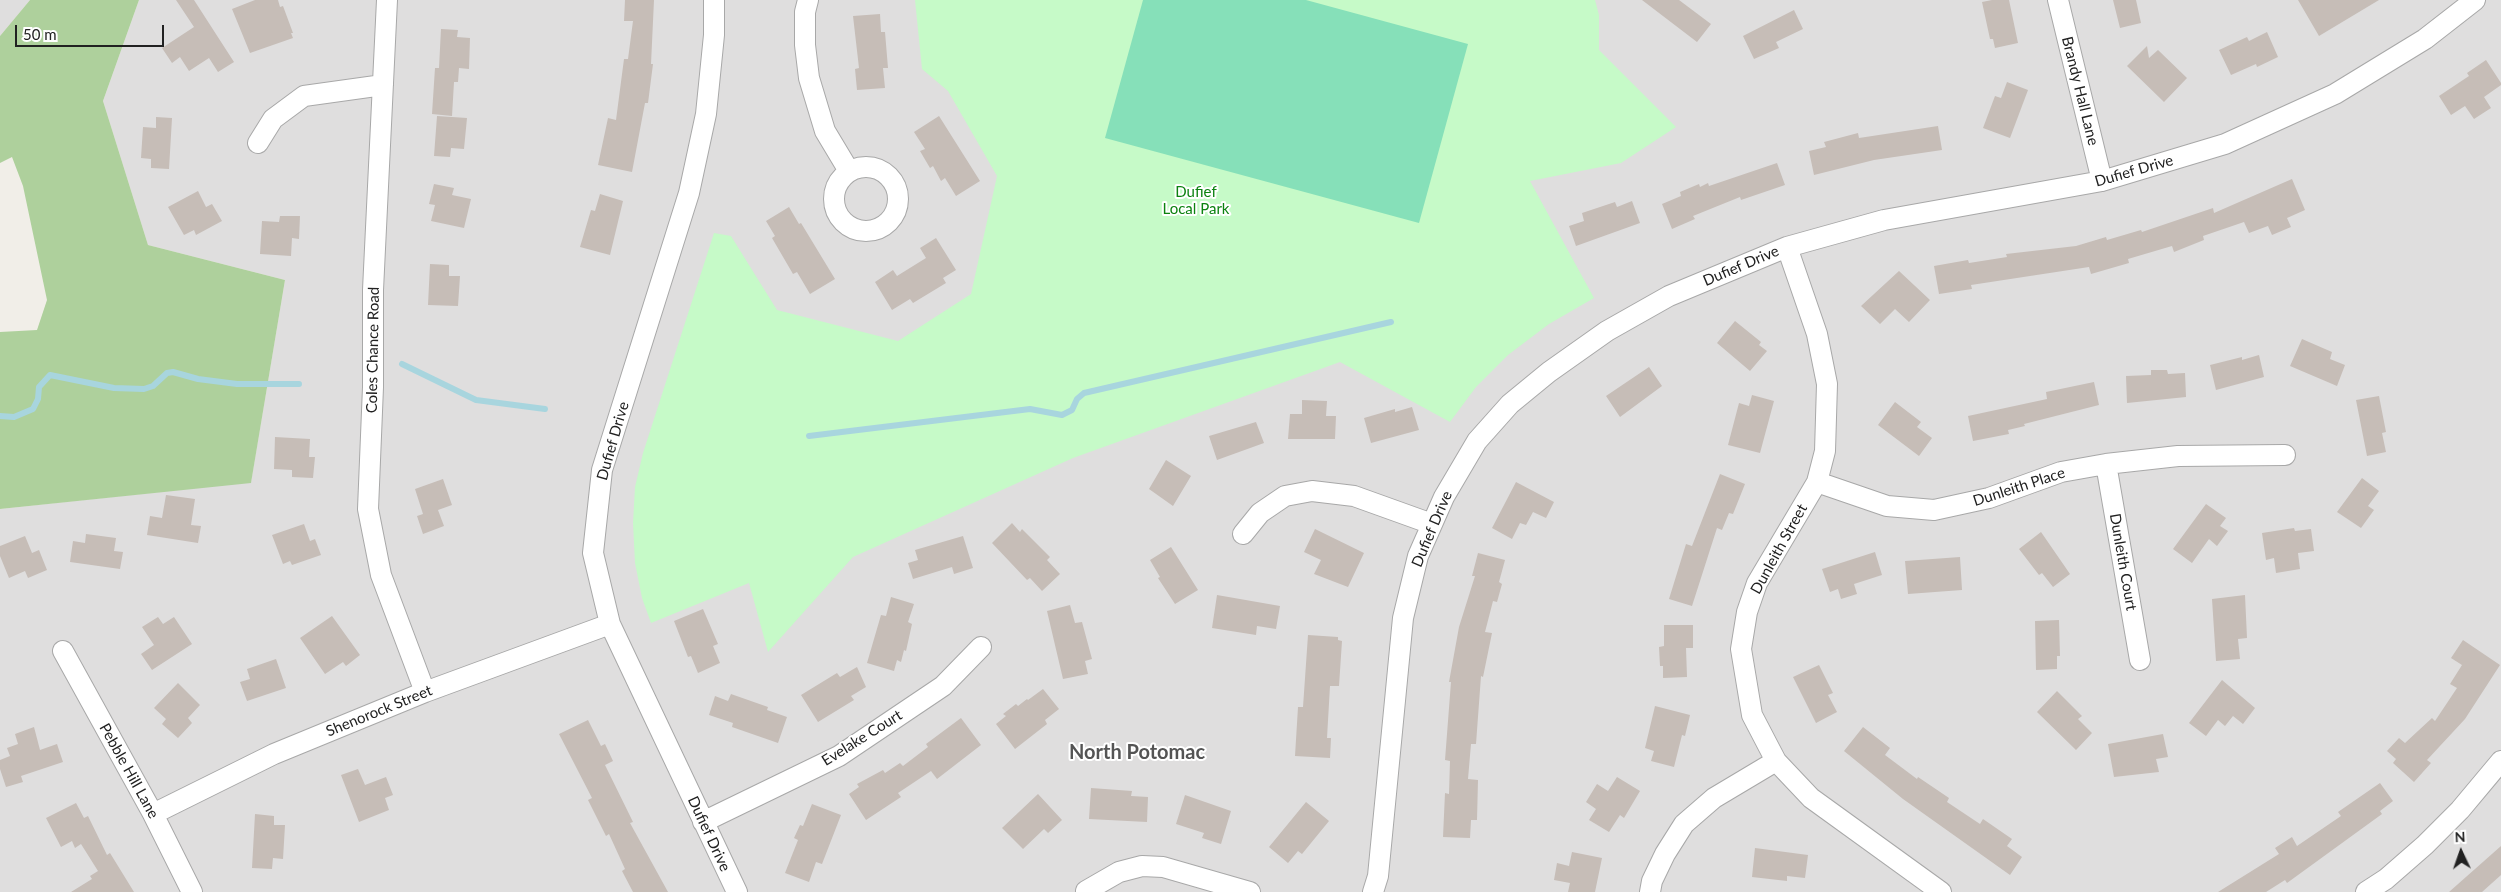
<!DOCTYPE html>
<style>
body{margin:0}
#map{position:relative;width:2501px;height:892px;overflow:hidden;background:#f1eee8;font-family:Lato,sans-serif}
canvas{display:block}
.north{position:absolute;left:2436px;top:827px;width:50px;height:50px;-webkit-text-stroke:4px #fff;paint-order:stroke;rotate:357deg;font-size:14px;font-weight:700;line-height:20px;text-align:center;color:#212121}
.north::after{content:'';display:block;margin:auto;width:18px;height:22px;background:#212121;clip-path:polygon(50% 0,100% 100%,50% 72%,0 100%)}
.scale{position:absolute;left:15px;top:25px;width:149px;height:22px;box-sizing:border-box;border:2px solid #212121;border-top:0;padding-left:6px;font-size:15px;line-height:18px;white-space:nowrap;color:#212121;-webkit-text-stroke:4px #fff;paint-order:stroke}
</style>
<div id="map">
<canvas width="2501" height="892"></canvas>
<div class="north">N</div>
<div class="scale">50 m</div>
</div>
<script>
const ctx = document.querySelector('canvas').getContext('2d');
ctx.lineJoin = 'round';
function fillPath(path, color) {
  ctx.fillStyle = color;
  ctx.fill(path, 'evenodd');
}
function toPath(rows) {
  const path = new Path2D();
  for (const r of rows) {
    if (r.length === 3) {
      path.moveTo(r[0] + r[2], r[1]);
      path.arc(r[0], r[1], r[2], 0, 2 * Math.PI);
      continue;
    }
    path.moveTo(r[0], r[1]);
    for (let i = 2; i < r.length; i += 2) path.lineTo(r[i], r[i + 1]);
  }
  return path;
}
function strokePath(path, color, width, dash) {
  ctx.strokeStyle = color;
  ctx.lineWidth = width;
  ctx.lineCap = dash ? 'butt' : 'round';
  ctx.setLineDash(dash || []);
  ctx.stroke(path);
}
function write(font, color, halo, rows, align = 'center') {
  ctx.font = font + ' Lato,sans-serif';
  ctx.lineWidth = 4;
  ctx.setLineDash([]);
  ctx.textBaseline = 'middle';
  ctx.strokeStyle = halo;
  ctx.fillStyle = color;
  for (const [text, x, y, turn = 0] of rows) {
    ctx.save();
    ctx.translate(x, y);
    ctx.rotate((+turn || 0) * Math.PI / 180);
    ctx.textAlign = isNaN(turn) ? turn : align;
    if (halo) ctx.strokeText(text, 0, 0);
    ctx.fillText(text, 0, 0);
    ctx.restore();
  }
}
fillPath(toPath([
 [0,0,30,0,0,36],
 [139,0,2501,0,2501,892,0,892,0,509,251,482,285,280,148,245,103,101]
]), '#dfdede');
fillPath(toPath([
 [30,0,139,0,103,101,148,245,285,280,251,483,0,509,0,332,37,330,47,300,23,186,12,157,0,163,0,36]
]), '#aed09c');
fillPath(toPath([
 [915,0,1595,0,1599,15,1599,50,1676,127,1621,163,1530,181,1594,298,1549,324,1508,355,1476,387,1450,422,1340,362,1073,458,853,557,768,652,749,583,651,623,642,598,635,563,633,523,635,487,643,453,714,233,731,236,777,310,898,341,971,294,997,176,948,91,922,69]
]), '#c6fac8');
fillPath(toPath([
 [1143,0,1306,0,1468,44,1419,223,1105,138]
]), '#86e0b9');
strokePath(toPath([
 [402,364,476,400,545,409],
 [0,416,14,417,33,409,38,399,39,387,50,375,114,388,144,389,153,386,167,373,173,372,198,379,237,384,299,384],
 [809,436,1030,409,1062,415,1072,410,1077,399,1084,393,1391,322]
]), '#a8d5de', 6);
fillPath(toPath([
 [176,0,194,0,234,62,218,72,209,58,189,71,180,57,172,63,162,48,194,27],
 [255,0,278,0,280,7,283,6,293,33,291,33,293,38,250,53,232,9],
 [625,0,654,0,651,64,653,64,648,103,645,103,632,172,598,165,608,118,616,120,624,59,628,59,633,21,624,21],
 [1642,0,1679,0,1711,24,1697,42],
 [1992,0,2009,0,2018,43,1995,48,1993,39,1990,39,1982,2],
 [2113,0,2136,0,2141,23,2120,28],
 [2298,0,2379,0,2319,36],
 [1794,10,1803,29,1776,42,1779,48,1754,59,1743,36],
 [880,14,881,32,885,32,888,68,883,68,885,88,857,90,855,69,859,68,853,16],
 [441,29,458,30,457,37,470,38,469,69,459,68,458,82,454,82,452,116,432,114,435,68,439,68],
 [2267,32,2278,57,2257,67,2256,64,2231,75,2219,50,2247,37,2249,41],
 [2147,46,2149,58,2158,50,2187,78,2164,102,2127,66],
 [2486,60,2501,83,2501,85,2484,97,2491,108,2474,119,2465,106,2451,115,2439,96,2469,76,2467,73],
 [2007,82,2028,90,2010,138,1983,128,1995,96,2001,98],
 [437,116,467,118,464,149,451,148,450,157,434,156],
 [939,116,980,181,956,196,945,178,941,181,933,166,930,168,920,151,925,149,914,132],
 [156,117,172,118,169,169,151,168,151,159,141,158,143,127,156,128],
 [1938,126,1942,150,1874,160,1814,175,1809,151,1826,147,1824,142,1858,133,1859,138],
 [1777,163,1785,185,1741,200,1740,197,1693,216,1695,219,1672,229,1662,204,1681,196,1680,192,1699,184,1700,187,1708,183,1709,186],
 [2292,179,2305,210,2287,218,2291,227,2272,235,2268,226,2249,233,2244,222,2203,236,2204,240,2174,252,2172,246,2128,259,2129,263,2091,274,2089,267,1971,285,1972,289,1939,294,1934,266,1968,260,1969,263,2007,257,2006,254,2076,246,2106,237,2107,240,2141,230,2142,232,2213,208,2214,213],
 [434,184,454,188,452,195,471,199,464,228,431,221,435,205,429,204],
 [198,191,206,207,212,204,222,221,196,235,194,230,184,235,168,207],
 [600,194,623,201,610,255,580,247,591,210,595,211],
 [1632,201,1640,223,1576,246,1569,226,1584,221,1582,213,1615,202,1617,207],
 [789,207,799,224,801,223,835,279,810,294,797,272,793,274,772,238,775,236,766,221],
 [280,216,300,216,299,239,292,238,291,256,260,254,262,221,279,222],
 [936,238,956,270,943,278,946,283,913,303,910,299,892,310,875,282,893,270,897,276,926,258,920,248],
 [430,264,449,265,449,276,460,276,458,306,428,305],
 [1899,271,1930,300,1909,322,1895,309,1880,324,1861,306],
 [1735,321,1761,342,1759,345,1767,351,1750,371,1717,343],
 [2302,339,2332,352,2330,359,2345,365,2337,386,2290,366],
 [2259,355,2264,377,2216,390,2210,365,2242,357,2242,360],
 [1649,367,1662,386,1620,417,1606,396],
 [2151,370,2167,370,2168,374,2185,373,2186,397,2127,403,2126,376,2151,375],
 [2094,382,2099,405,2024,424,2025,426,2008,430,2009,434,1973,441,1968,416,2047,399,2046,392],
 [1752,395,1774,401,1760,453,1728,445,1739,403,1749,406],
 [2379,396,2386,432,2382,433,2386,452,2367,456,2356,400],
 [1302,400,1327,401,1326,416,1336,416,1335,439,1288,439,1290,414,1302,414],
 [1895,402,1921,422,1917,427,1932,438,1919,456,1878,425],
 [1412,407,1419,430,1371,443,1364,418,1395,409,1395,412],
 [1256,422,1264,443,1217,460,1209,436],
 [275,437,310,439,309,457,315,457,313,478,292,477,292,470,274,469],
 [1166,460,1191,476,1173,506,1149,489],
 [1720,474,1745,484,1733,514,1729,513,1722,530,1717,528,1692,606,1669,599,1686,544,1692,546],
 [2362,478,2379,491,2368,506,2374,510,2361,528,2337,512],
 [443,479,452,505,438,510,444,526,423,534,417,516,423,514,415,489],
 [1516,482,1554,502,1546,518,1533,512,1526,525,1520,523,1512,539,1492,528],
 [166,495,195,499,191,525,201,526,198,543,147,535,150,516,162,518],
 [2206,504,2226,518,2220,526,2228,531,2217,546,2209,539,2192,563,2173,549],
 [1012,523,1020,532,1022,529,1050,557,1047,560,1060,574,1042,591,1030,578,1027,580,992,543],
 [304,524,310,541,315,539,321,555,292,565,290,561,283,564,272,535],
 [2294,528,2295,531,2311,529,2314,551,2298,553,2300,569,2276,573,2274,558,2266,560,2262,533],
 [1315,529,1364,553,1348,587,1314,574,1321,560,1304,552],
 [2041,532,2070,574,2053,587,2042,573,2039,575,2019,549],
 [86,534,116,538,114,551,123,552,120,569,70,562,73,541,85,543],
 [25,536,32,553,39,550,47,570,28,578,25,571,9,578,0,556,0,546],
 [963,536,973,568,954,574,952,567,913,579,908,563,918,560,915,550],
 [1171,547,1198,590,1175,604,1158,578,1160,577,1150,560],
 [1875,552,1882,575,1854,584,1857,594,1841,599,1838,589,1830,592,1822,569],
 [1478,553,1505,560,1499,582,1502,584,1497,602,1493,601,1485,632,1492,633,1483,677,1481,676,1476,744,1471,744,1468,779,1478,780,1477,820,1471,820,1470,838,1443,837,1445,793,1449,794,1450,761,1445,760,1451,682,1449,682,1459,627,1475,576,1472,576],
 [1960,557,1962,590,1908,594,1905,561],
 [1217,595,1280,606,1276,629,1257,626,1256,635,1212,628],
 [2245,595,2247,638,2238,639,2240,659,2216,661,2212,599],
 [891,597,914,604,908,622,912,624,906,651,904,650,901,662,897,660,894,671,867,663,881,615,886,616],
 [1070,605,1075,623,1082,622,1092,659,1085,661,1088,674,1063,679,1047,611],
 [703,609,718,644,713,646,720,663,698,673,691,656,688,657,674,621],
 [332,616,360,655,346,666,343,662,325,674,300,638],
 [158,617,163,624,174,617,192,644,152,670,141,654,154,645,142,627],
 [2059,620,2060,656,2057,656,2057,669,2036,670,2035,621],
 [1664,625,1693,625,1693,648,1686,648,1687,677,1663,678,1663,666,1660,666,1659,647,1664,646],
 [1308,635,1338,637,1338,640,1342,641,1339,686,1330,686,1327,738,1331,738,1330,758,1295,756,1298,707,1303,707],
 [2463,640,2500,665,2465,719,2427,760,2431,763,2414,782,2393,763,2396,759,2387,751,2399,738,2405,743,2432,718,2435,721,2457,688,2450,684,2462,665,2451,658],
 [276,659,286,688,247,701,240,682,250,679,247,669],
 [1819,665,1833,693,1828,695,1837,712,1816,723,1793,677],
 [857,667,866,687,851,696,854,700,818,722,801,695,837,673,840,677],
 [2222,680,2255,708,2243,724,2233,716,2225,726,2218,720,2206,736,2189,723],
 [178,683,200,705,188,718,192,723,178,738,162,724,166,719,154,708],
 [1043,689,1059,709,1045,720,1047,724,1015,749,996,724,1006,716,1003,714,1016,704,1018,706,1027,699,1028,700],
 [2057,691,2082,716,2078,719,2092,733,2076,750,2037,712],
 [731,694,768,707,767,710,787,717,778,743,732,727,733,723,709,715,715,696,728,701],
 [1655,706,1690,715,1685,736,1682,735,1674,767,1651,761,1654,751,1645,748],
 [961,718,981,745,937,779,931,771,898,793,901,797,866,820,849,794,859,787,857,784,883,770,885,773,900,763,903,766,928,747,926,744],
 [588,720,601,746,605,744,613,761,605,765,633,822,630,823,668,892,633,892,622,871,625,869,609,834,606,836,588,800,592,798,559,734],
 [34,727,40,750,57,744,63,762,21,776,23,782,6,787,0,769,0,760,10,756,7,748,18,744,15,734],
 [1863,727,1890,748,1885,755,1917,779,1918,777,1949,798,1947,802,1980,824,1983,819,2012,839,2007,846,2022,857,2010,875,1903,799,1844,751],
 [2163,734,2168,757,2156,759,2159,772,2114,777,2108,744],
 [358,769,365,785,386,777,393,795,385,798,389,810,359,822,341,775],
 [1617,777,1640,791,1624,818,1620,815,1609,832,1589,820,1596,809,1586,802,1597,784,1608,791],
 [2380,783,2393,801,2380,811,2382,814,2287,883,2285,880,2266,892,2218,892,2279,854,2275,848,2292,837,2297,846,2341,816,2338,812],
 [1091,788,1132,791,1131,796,1148,797,1147,822,1089,819],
 [1038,794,1062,820,1048,833,1044,829,1023,849,1002,828],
 [1185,795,1231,811,1221,844,1202,838,1204,833,1176,824],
 [1306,802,1329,821,1302,854,1298,851,1288,863,1269,847],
 [76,803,84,818,88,816,107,855,110,853,134,892,71,892,92,879,90,876,98,871,81,844,75,848,72,841,61,847,46,818],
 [812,804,841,815,822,864,816,862,809,882,785,873,798,840,794,838,800,825,803,826],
 [255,814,274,816,274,825,285,825,283,859,273,858,272,869,252,868],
 [2501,846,2501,875,2482,892,2449,892],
 [1755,848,1808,855,1805,878,1787,876,1787,881,1752,877],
 [1572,852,1602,858,1595,892,1568,892,1570,883,1554,880,1557,863,1569,866]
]), '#c6bdb7');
const minor = toPath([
 [387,0,373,290,373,387,368,509,381,575,425,692],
 [714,0,714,35,706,114,689,193,602,470,593,553,610,624,737,892],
 [808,0,805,12,805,45,809,78,825,131,849,171],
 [2058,0,2102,181],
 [258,143,273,119,304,96,383,85],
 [866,199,32],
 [1787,247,1817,334,1827,384,1825,451,1817,482,1757,583,1747,612,1741,649,1752,715,1776,761,1811,798,1941,892],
 [2106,464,2140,660],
 [1817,482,1887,506,1934,510,1989,498,2061,472,2106,464,2178,456,2285,455],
 [1243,534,1260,513,1285,496,1312,491,1354,496,1432,524],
 [63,651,153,814,192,892],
 [153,814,274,754,425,692,610,624],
 [703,822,839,756,943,686,981,647],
 [1086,891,1119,872,1142,866,1163,867,1250,892],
 [1373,892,1378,876,1403,618,1418,556,1444,497,1477,441,1510,404,1549,372,1607,331,1669,296,1787,247,1884,220,2102,181,2225,144,2335,94,2425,39,2475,0],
 [1650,892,1652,881,1665,854,1684,824,1714,798,1776,761],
 [2366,892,2386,879,2425,845,2460,810,2501,761]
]);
strokePath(minor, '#a8a8a8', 22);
strokePath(minor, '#fff', 20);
write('15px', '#212121', '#fff', [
 ["Brandy Hall Lane",2080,91,76],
 ["Dufief Drive",2134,171,-16],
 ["Dufief Drive",1741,266,-23],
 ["Coles Chance Road",373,350,-89],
 ["Dufief Drive",613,441,-74],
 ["Dunleith Place",2019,487,-18],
 ["Dufief Drive",1432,529,-67],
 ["Dunleith Street",1779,549,-61],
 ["Dunleith Court",2123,562,80],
 ["Shenorock Street",379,711,-22],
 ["Evelake Court",862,738,-32],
 ["Pebble Hill Lane",129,771,61],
 ["Dufief Drive",709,834,65]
]);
write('15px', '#0c8210', '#fff', [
 ["Dufief",1196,192],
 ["Local Park",1196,209]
]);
write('bold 20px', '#545454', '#fff', [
 ["North Potomac",1137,753]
]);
</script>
